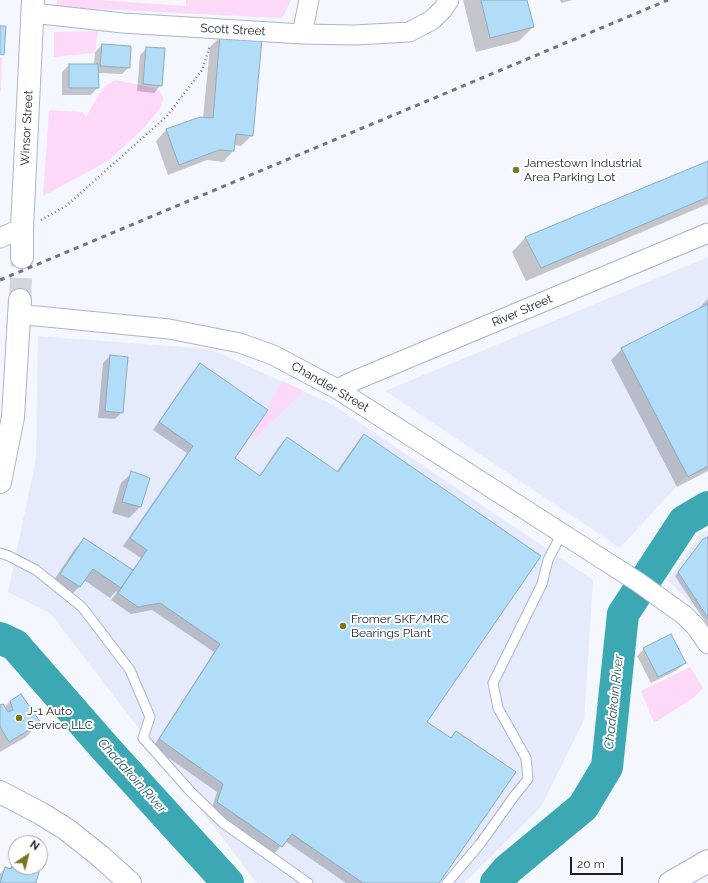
<!DOCTYPE html>
<style>
body{margin:0}
#map{position:relative;width:708px;height:883px;overflow:hidden;background:#f4f7fd;font-family:Raleway,sans-serif}
canvas{display:block}
.north{position:absolute;left:8px;top:835px;width:40px;height:40px;box-sizing:border-box;background:#fff;border:1px solid #a3a5a9;border-radius:50%;rotate:35deg;font-size:11px;font-weight:700;line-height:16px;text-align:center;color:#191e28}
.north::after{content:'';display:block;margin:auto;width:14px;height:18px;background:#777820;clip-path:polygon(50% 0,100% 100%,50% 72%,0 100%)}
.scale{position:absolute;left:570px;top:857px;width:53px;height:18px;box-sizing:border-box;border:2px solid #191e28;border-top:0;padding-left:5px;font-size:12px;line-height:14px;white-space:nowrap;color:#191e28;-webkit-text-stroke:3px #fff;paint-order:stroke}
</style>
<div id="map">
<canvas width="708" height="883"></canvas>
<div class="north">N</div>
<div class="scale">20 m</div>
</div>
<script>
const ctx = document.querySelector('canvas').getContext('2d');
ctx.lineJoin = 'round';
function fillPath(path, color) {
  ctx.fillStyle = color;
  ctx.fill(path, 'evenodd');
}
function toPath(rows) {
  const path = new Path2D();
  for (const r of rows) {
    path.moveTo(r[0], r[1]);
    for (let i = 2; i < r.length; i += 2) path.lineTo(r[i], r[i + 1]);
  }
  return path;
}
function strokePath(path, color, width, dash) {
  ctx.strokeStyle = color;
  ctx.lineWidth = width;
  ctx.lineCap = dash ? 'butt' : 'round';
  ctx.setLineDash(dash || []);
  ctx.stroke(path);
}
function write(font, color, halo, rows, align = 'center') {
  ctx.font = font + ' Raleway,sans-serif';
  ctx.lineWidth = 4;
  ctx.setLineDash([]);
  ctx.textBaseline = 'middle';
  ctx.strokeStyle = halo;
  ctx.fillStyle = color;
  for (const [text, x, y, turn = 0] of rows) {
    ctx.save();
    ctx.translate(x, y);
    ctx.rotate((+turn || 0) * Math.PI / 180);
    ctx.textAlign = isNaN(turn) ? turn : align;
    if (halo) ctx.strokeText(text, 0, 0);
    ctx.fillText(text, 0, 0);
    ctx.restore();
  }
}
fillPath(toPath([
 [708,257,708,469,684,478,620,548,385,391],
 [38,336,210,349,332,404,593,580,584,720,541,807,464,883,257,883,51,614,8,592,36,459],
 [708,530,708,621,668,580,699,535]
]), '#e5ebfa');
fillPath(toPath([
 [57,0,100,0,186,6,186,0,291,0,283,17,280,18,57,7],
 [98,31,95,53,54,57,54,32],
 [0,57,2,57,1,91,0,91],
 [115,80,155,88,159,91,164,98,158,111,143,129,108,161,43,196,49,110,83,112,86,117,99,94,105,86],
 [283,381,304,391,254,439,250,436,269,408,268,406],
 [690,667,703,688,693,698,654,723,641,691]
]), '#fdd9f9');
fillPath(toPath([
 [463,0,526,0,533,27,519,41,476,52],
 [560,0,573,0,561,3],
 [221,36,252,135,241,146,234,145,233,151,223,162,207,160,168,175,156,141,166,130,200,118,203,118,210,47],
 [102,45,129,67,122,74,98,73,98,87,91,95,62,95,62,72,69,65,94,65,95,52],
 [147,48,161,85,154,93,137,91,140,55],
 [708,162,708,204,526,281,512,252,526,237],
 [708,299,708,471,677,487,611,360,622,349,699,309,699,308],
 [110,356,122,412,115,419,98,418,103,363],
 [200,364,233,458,259,476,280,445,287,438,336,472,357,443,364,435,425,722,449,739,456,732,437,883,346,883,285,841,274,854,211,810,217,792,153,747,214,652,152,610,131,614,111,600,117,592,116,591,110,598,84,580,79,587,68,598,50,586,74,550,84,539,132,570,141,558,123,546,187,453,153,430,193,371],
 [132,473,148,478,140,507,129,518,112,513,121,483],
 [708,538,708,626,675,576,700,544],
 [644,649,685,663,677,670,651,683,637,656],
 [10,701,40,723,26,737,0,752,0,707,4,708],
 [13,865,16,866,16,867,20,867,35,883,0,883,0,874,5,868,8,869]
]), '#0003');
strokePath(toPath([
 [0,638,15,645,106,749,228,883],
 [496,883,508,869,583,807,607,767,623,614,684,521,708,507]
]), '#3ba8b3', 32);
const building = toPath([
 [481,0,527,0,534,27,490,38,481,0],
 [0,26,6,26,4,55,0,54,0,26],
 [220,35,262,39,253,136,236,134,234,151,219,150,179,165,166,129,200,117,213,118,220,35],
 [102,44,131,46,130,68,100,66,102,44],
 [146,47,165,48,162,86,143,84,146,47],
 [69,64,98,64,99,88,69,88,69,64],
 [708,161,708,197,541,268,525,237,708,161],
 [708,304,708,466,688,477,621,348,708,304],
 [110,355,128,357,123,413,105,411,110,355],
 [200,363,268,410,235,458,260,476,287,437,338,472,364,434,541,556,427,722,451,738,456,731,516,772,439,883,363,883,292,834,282,847,217,802,223,784,159,739,220,644,160,603,138,607,118,593,147,550,130,538,193,446,159,422,200,363],
 [131,471,150,478,141,507,122,502,131,471],
 [708,537,708,618,678,572,703,539,708,537],
 [84,538,133,570,121,588,93,569,80,587,60,574,84,538],
 [671,634,686,663,658,677,643,648,671,634],
 [21,694,41,723,9,742,0,727,0,705,3,704,8,712,13,710,10,701,21,694],
 [13,864,16,865,16,867,23,867,39,872,36,883,0,883,5,867,11,869,13,864]
]);
fillPath(building, '#b2ddf8');
strokePath(building, '#8dabbe', 1);
strokePath(toPath([
 [20,300,22,257]
]), '#d3d6dd', 22, [22, 11]);
const service = toPath([
 [0,553,9,556,36,570,82,607,130,670,150,717,143,738,190,791,223,823,308,883],
 [447,883,480,844,515,795,528,779,526,758,498,708,493,683,542,584,548,560,562,533]
]);
const minor = toPath([
 [32,13,123,23,302,34,355,35,409,32,432,20,443,9,449,0],
 [302,34,309,0],
 [0,238,22,228],
 [18,315,37,316,169,329,240,343,273,355,337,389,638,582,684,615,696,627,708,644],
 [337,389,356,380,708,233]
]);
const tertiary = toPath([
 [22,257,22,228,33,0],
 [0,482,13,417,20,300],
 [0,792,40,813,66,829,100,856,130,883],
 [670,883,708,861]
]);
strokePath(service, '#a8b4d0', 11);
strokePath(minor, '#a8b4d0', 21);
strokePath(tertiary, '#a8b4d0', 24);
strokePath(toPath([
 [41,220,66,206,167,116,202,70,210,46]
]), '#7d828a', 2.5, [1, 3]);
strokePath(service, '#fff', 9);
strokePath(minor, '#fff', 19);
strokePath(tertiary, '#fff', 22);
strokePath(toPath([
 [0,280,668,0]
]), '#71757e', 3, [5, 5]);
for (const [x, y, r, color] of [
 [516,170,4,"#777820"],
 [343,626,4,"#777820"],
 [19,718,4,"#777820"]
]) {
  const dot = new Path2D();
  dot.arc(x, y, r, 0, 2 * Math.PI);
  ctx.fillStyle = color;
  ctx.fill(dot);
  strokePath(dot, '#fff', 1.5);
}
write('12px', '#191e28', '#fff', [
 ["Scott Street",233,30,3],
 ["Winsor Street",27,128,-87],
 ["River Street",522,311,-23],
 ["Chandler Street",330,387,30]
]);
write('12px', '#191e28', '#fff', [
 ["Jamestown Industrial",524,163],
 ["Area Parking Lot",524,177],
 ["Fromer SKF/MRC",351,619],
 ["Bearings Plant",351,633],
 ["J-1 Auto",27,711],
 ["Service LLC",27,725]
], 'left');
write('italic 13px', '#2d5c60', '#fff', [
 ["Chadakoin River",614,702,-84],
 ["Chadakoin River",132,776,48]
]);
</script>
